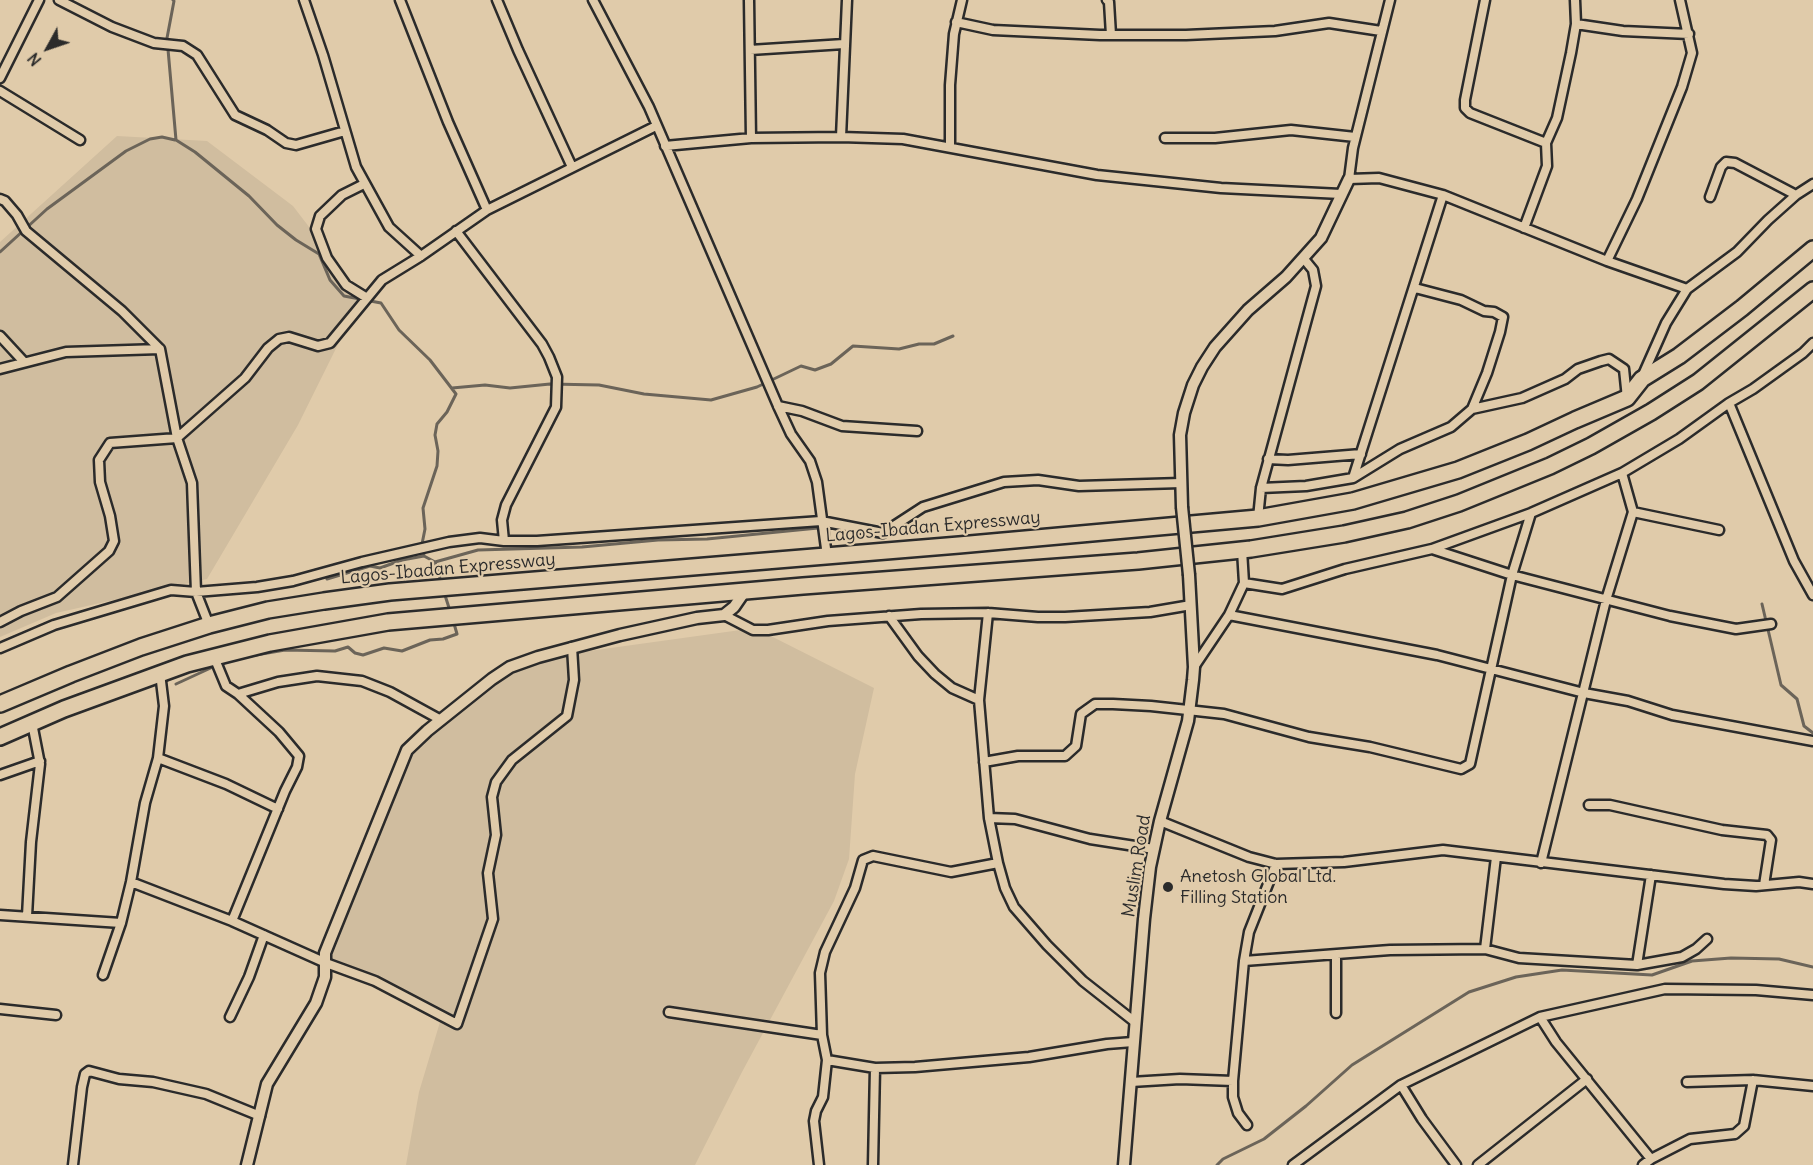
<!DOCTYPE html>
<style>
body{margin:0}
#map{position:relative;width:1813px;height:1165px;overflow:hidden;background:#e0cbaa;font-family:Delius,sans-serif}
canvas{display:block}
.north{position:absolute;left:18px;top:18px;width:60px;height:60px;-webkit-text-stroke:4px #e0cbaa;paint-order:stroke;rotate:230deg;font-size:16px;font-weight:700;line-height:24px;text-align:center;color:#2b2b2b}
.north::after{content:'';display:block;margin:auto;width:21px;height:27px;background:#2b2b2b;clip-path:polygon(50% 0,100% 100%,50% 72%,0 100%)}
</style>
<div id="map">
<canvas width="1813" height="1165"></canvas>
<div class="north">N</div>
</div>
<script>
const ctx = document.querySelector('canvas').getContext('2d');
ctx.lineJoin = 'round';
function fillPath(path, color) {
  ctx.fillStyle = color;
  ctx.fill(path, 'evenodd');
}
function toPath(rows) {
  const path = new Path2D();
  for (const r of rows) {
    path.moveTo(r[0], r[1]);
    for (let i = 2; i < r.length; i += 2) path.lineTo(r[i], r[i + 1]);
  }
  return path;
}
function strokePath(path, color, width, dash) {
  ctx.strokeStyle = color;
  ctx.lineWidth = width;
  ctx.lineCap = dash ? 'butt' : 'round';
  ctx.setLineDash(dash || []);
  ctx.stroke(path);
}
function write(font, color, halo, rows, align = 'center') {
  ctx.font = font + ' Delius,sans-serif';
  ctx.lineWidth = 4.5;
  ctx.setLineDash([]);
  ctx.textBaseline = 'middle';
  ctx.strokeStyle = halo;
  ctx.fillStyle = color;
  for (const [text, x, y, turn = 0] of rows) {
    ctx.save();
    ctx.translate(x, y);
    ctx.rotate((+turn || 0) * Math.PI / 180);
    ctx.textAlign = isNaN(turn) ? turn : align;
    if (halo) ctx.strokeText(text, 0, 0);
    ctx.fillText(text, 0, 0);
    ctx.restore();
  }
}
fillPath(toPath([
 [117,136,207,141,293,206,362,296,298,425,207,579,56,613,0,637,0,242],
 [755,628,874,688,855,774,849,859,834,901,742,1072,695,1165,406,1165,419,1092,443,1012,330,958,417,740,524,660]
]), '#d0bd9f');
strokePath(toPath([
 [173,0,174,1,167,38,176,140,195,152,249,196,277,225,296,240,319,254,330,280,344,296,381,303,399,330,430,360,456,394,447,412,437,424,435,435,438,451,437,466,423,508,425,529,422,544,424,556,435,562,441,582],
 [0,252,47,209,126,151,150,139,162,137,175,140],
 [452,388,485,385,510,388,550,384,599,385,644,394,711,400,757,387,801,366,815,370,831,364,853,346,899,349,919,344,934,344,953,336],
 [435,562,478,550,582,547,658,540,707,539,818,528],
 [327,579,370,566,380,568,402,560,424,556],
 [444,592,450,611],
 [1762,604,1781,685,1797,699,1804,726,1813,733],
 [250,656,285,650,335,651,348,647,355,653,363,655,384,648,402,651,430,640,443,639,457,634,453,620],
 [176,684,215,666],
 [1217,1165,1223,1159,1264,1139,1306,1106,1352,1065,1469,992,1516,977,1562,970,1652,975,1692,961,1731,958,1779,959,1813,967]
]), '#6b6459', 3);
const minor = toPath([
 [59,0,112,27,154,43,183,46,197,55,235,115,267,130,286,143,296,145,345,131],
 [304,0,323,55,356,167,389,227,421,256],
 [400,0,448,122,487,210],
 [497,0,518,50,572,167],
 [593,0,649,107,778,406,791,434,810,461,817,482,827,556],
 [749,0,751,138],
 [1107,0,1109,2,1111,35],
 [1390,0,1353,148,1349,179,1379,178,1443,195,1607,261,1687,289],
 [1485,0,1465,100,1465,108,1470,113,1546,143],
 [956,22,993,30,1100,35,1186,35,1275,31,1329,23,1381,31],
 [1576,24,1623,31,1689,34],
 [750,50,844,44],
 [0,78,39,0],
 [0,91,80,140],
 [841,137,847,0],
 [1165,138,1215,138,1291,130,1355,137],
 [665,146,751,138,841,137,903,139,1097,175,1221,188,1341,194],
 [950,146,950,85,954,34,962,0],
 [364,184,342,195,320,216,316,229,327,258,346,285,367,298],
 [1710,197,1721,167,1726,162,1735,163,1796,195],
 [0,199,5,201,17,215,26,231,122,311,160,349,177,438,192,483,196,592,209,625],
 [1524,228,1547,166,1546,143,1557,118,1571,53,1576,24,1575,0],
 [456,231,542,344,549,357,557,377,556,407,506,505,502,520,504,541],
 [1607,261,1637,199,1682,87,1692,53,1680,0],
 [1415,288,1461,300,1484,311,1494,312,1503,317,1500,332,1487,373,1472,409],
 [0,336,24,362],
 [0,369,66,352,160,349],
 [1642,377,1666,323,1687,289,1737,252,1768,220,1796,195,1813,184],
 [1729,403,1794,561,1813,595],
 [778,406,802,411,842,426,917,431],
 [1268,459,1288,460,1361,454],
 [1353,478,1443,195],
 [1261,488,1306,486,1353,478,1400,449,1451,427,1472,409,1522,398,1565,379,1578,369,1601,361,1609,359,1624,369,1627,398],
 [1633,512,1719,530],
 [1258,518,1261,488,1316,286,1313,270,1304,259],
 [1432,549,1512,575,1670,616,1736,629,1771,624],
 [1244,583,1282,589,1345,569,1432,549,1531,513,1622,473,1679,439,1729,403,1753,389,1803,353,1813,343],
 [988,613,979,700,989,818,998,863,1005,888,1014,907,1047,945,1083,981,1135,1022],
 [724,615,753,630,768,630,828,621,921,614,988,613,1038,617,1065,617,1150,612,1191,605],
 [1229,615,1437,655,1584,693,1628,701,1672,715,1813,741],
 [889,616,918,656,935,674,952,688,979,700],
 [0,622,21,611,57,597,109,551,114,541,110,516,100,482,99,460,110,443,177,438,245,378,268,348,279,339,289,337,318,346,330,343,382,280,421,256,487,210,656,126],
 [0,648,54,625,171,590,196,592,257,587,293,581,362,562,449,542,480,538,504,541,537,541,821,521,883,533,923,507,1004,482,1038,480,1079,486,1181,483],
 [214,657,226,686,238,694,278,682,317,676,362,681,390,692,441,720],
 [1194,667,1229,615,1244,583,1242,550],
 [158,758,226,784,278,809],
 [984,762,1018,756,1065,756,1076,746,1081,714,1095,704,1113,704,1151,706,1224,714,1309,737,1370,747,1461,769,1470,764,1512,575,1531,513],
 [0,775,40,761],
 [1589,805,1610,805,1722,830,1767,835,1771,840,1764,885],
 [989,818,1015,819,1090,839,1154,849],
 [1160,821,1249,857,1276,864,1344,862,1443,850,1724,884,1756,886,1799,882,1813,884],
 [1496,857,1485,949,1519,958,1637,965,1682,957,1696,949,1707,939],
 [1541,863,1606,600,1633,512,1622,473],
 [131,882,232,921,326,963,375,981,457,1024,493,919,488,873,496,835,492,797,496,782,512,760,567,716,574,680,572,647],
 [0,915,121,923],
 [27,916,31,842,40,764,32,723],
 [232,921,285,791,297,767,299,756,279,732,238,694],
 [1336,955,1336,1013],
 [1244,961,1390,950,1485,949],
 [1637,965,1651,875],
 [103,975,121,923,131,882,145,803,158,758,164,706,160,673],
 [0,1009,56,1015],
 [669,1012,822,1035],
 [230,1017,249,977,264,935],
 [1540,1017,1556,1042,1651,1159],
 [827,1060,875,1068,915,1067,1029,1057,1107,1044,1133,1042],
 [1131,1082,1180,1079,1233,1081],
 [1687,1082,1753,1080,1813,1086],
 [1401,1085,1422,1119,1456,1165],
 [1247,1125,1238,1113,1233,1097,1233,1081,1244,961,1249,932,1276,864],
 [73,1165,82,1087,85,1074,89,1071,119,1079,153,1082,206,1094,260,1116],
 [819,1165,814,1121,816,1111,823,1097,827,1060,822,1035,820,973,825,952,855,888,863,860,873,856,951,872,998,863],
 [873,1165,875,1068],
 [1293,1165,1401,1085,1540,1017,1665,989,1756,990,1813,995],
 [1478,1165,1587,1079],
 [1643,1165,1651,1159,1690,1139,1735,1134,1744,1126,1753,1080]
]);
const tertiary = toPath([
 [1182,507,1180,435,1184,413,1193,385,1202,367,1215,347,1248,310,1286,277,1321,238,1349,179],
 [247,1165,267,1084,316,1003,325,977,325,953,329,943,407,750,427,731,492,679,510,667,538,657,620,635,697,618,724,615,734,607,745,591],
 [1124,1165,1144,919,1150,867,1160,821,1188,721,1193,680,1194,667,1189,575]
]);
const motorway = toPath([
 [0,704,71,674,141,647,209,625,268,610,324,601,390,592,959,545,1258,518,1353,501,1458,470,1528,442,1575,420,1627,398,1642,379,1679,356,1742,308,1813,249],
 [0,737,64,709,187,664,270,643,388,622,803,586,1138,561,1251,549,1344,534,1407,520,1459,503,1550,466,1591,446,1651,412,1698,382,1813,290]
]);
strokePath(minor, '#2b2b2b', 13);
strokePath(tertiary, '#2b2b2b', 15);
strokePath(motorway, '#2b2b2b', 20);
strokePath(minor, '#e0cbaa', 8);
strokePath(tertiary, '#e0cbaa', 10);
strokePath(motorway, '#e0cbaa', 15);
const tertiaryBridge = toPath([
 [1182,507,1189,575]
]);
strokePath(tertiaryBridge, '#2b2b2b', 15, []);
strokePath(tertiaryBridge, '#e0cbaa', 10);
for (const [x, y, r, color] of [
 [1168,887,6,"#2b2b2b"]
]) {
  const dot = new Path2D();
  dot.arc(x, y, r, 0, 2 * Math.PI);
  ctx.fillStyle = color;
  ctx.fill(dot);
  strokePath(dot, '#e0cbaa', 2);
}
write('18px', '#2b2b2b', '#e0cbaa', [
 ["Lagos-Ibadan Expressway",933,527,-5],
 ["Lagos-Ibadan Expressway",448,569,-5],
 ["Muslim Road",1137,866,-81]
]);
write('18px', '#2b2b2b', '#e0cbaa', [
 ["Anetosh Global Ltd.",1180,877],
 ["Filling Station",1180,898]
], 'left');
</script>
